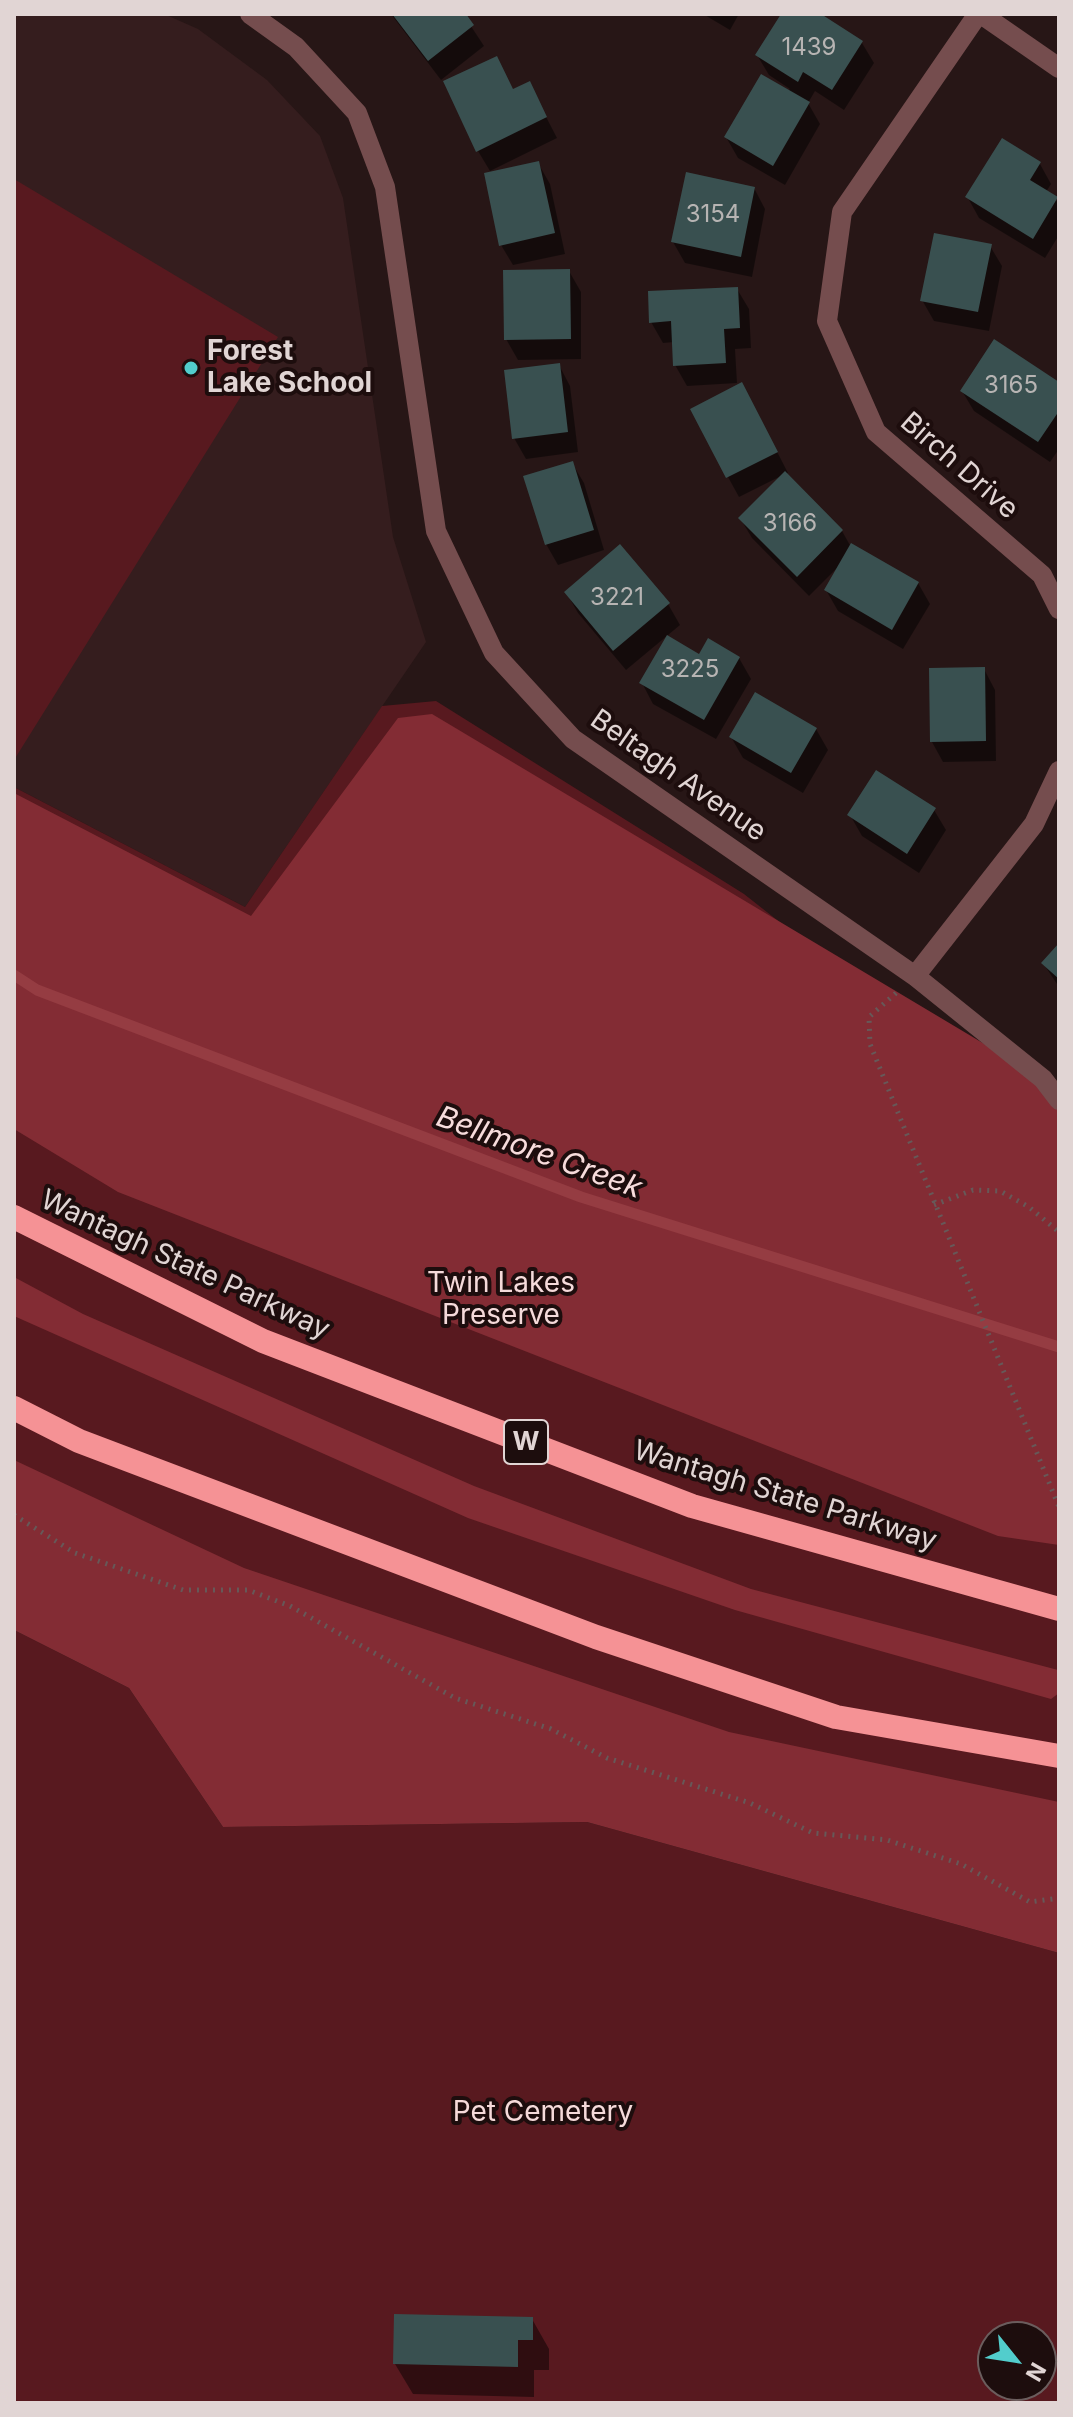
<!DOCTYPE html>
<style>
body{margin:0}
#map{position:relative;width:1073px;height:2417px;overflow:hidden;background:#271616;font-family:Inter,sans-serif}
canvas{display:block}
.frame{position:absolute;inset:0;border:16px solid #e1d5d4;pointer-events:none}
.north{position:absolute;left:977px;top:2321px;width:80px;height:80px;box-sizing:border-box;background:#1d0d0d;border:2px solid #6b5d5d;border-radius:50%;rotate:120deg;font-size:22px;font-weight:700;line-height:32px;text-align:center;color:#e1d5d4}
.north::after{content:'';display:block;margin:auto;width:28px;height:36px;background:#52cdcc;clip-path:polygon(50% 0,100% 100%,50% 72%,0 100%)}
</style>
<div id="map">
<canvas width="1073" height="2417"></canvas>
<div class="frame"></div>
<div class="north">N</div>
</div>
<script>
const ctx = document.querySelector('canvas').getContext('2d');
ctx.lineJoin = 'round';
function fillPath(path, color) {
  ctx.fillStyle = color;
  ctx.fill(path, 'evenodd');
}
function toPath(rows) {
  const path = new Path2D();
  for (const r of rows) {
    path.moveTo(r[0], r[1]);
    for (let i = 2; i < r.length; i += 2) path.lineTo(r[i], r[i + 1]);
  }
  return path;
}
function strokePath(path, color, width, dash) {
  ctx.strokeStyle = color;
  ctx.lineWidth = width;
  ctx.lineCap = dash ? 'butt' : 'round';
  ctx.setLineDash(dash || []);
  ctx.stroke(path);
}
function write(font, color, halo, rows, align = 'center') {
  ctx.font = font + ' Inter,sans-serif';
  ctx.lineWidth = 8;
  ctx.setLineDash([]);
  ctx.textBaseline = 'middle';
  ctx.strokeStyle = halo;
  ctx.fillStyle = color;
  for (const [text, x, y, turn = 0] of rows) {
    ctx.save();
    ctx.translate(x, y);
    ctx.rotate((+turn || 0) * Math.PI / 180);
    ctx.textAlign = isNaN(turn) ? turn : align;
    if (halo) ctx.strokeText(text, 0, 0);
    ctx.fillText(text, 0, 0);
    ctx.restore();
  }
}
fillPath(toPath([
 [14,14,164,14,198,29,267,80,320,136,343,198,393,537,426,642,245,907,14,787]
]), '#351d1e');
fillPath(toPath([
 [14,179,278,337,14,760],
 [436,701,744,894,1059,1142,1059,1942,14,1609,14,787,245,907,382,706],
 [14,1630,129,1688,223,1827,587,1822,1059,1953,1059,2403,14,2403],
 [993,2337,1041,2337,1041,2385,993,2385]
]), '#58191f');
fillPath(toPath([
 [432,714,1043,1079,1059,1100,1059,1545,998,1536,118,1192,14,1129,14,793,251,916,398,718],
 [14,1277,83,1314,474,1486,751,1589,1058,1670,1059,1693,1051,1699,735,1610,468,1518,14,1316],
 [14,1460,244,1568,729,1732,1059,1802,1059,1953,587,1822,223,1827,129,1688,14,1630]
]), '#832c34');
fillPath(toPath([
 [391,14,463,14,484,46,441,80],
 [703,14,739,14,730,30],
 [783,14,817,14,862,43,874,63,844,110,815,91,808,103,820,124,785,185,738,158,726,137,790,89,769,75,757,55],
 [529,84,557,138,490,171,478,151,514,91],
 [538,163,550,184,565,254,513,265,501,245],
 [1040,164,1051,184,1046,192,1059,203,1059,235,1045,258,979,218,968,198],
 [754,188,765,209,752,277,685,263,673,242],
 [990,246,1002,266,989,331,934,321,922,300],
 [569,271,581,292,581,359,518,360,506,339],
 [737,289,749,309,751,348,735,349,737,383,687,386,675,365,674,342,663,343,651,322],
 [559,365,570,386,578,452,526,459,514,438],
 [1059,384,1059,449,1050,462,974,411,962,391],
 [753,405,788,473,785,474,842,531,851,547,918,583,930,604,903,649,838,611,826,590,837,568,809,596,752,538,740,518,781,476,739,497,728,477],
 [572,463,584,483,604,550,558,565,546,544],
 [566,592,668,604,680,625,626,670,578,613],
 [699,656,739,658,751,679,716,739,653,704,642,683],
 [984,669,995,690,996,761,943,762,932,742],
 [816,729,828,750,803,793,743,758,731,737],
 [934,810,946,830,919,873,862,836,850,815],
 [1059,946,1059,987,1043,963],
 [532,2319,549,2349,549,2370,534,2370,534,2397,413,2394,395,2364]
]), '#0007');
strokePath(toPath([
 [14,975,37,990,581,1197,1059,1347]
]), '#953c42', 11);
fillPath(toPath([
 [392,14,466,14,474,25,428,61],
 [781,14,821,14,863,41,832,90,803,72,798,82,755,55],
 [497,56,513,89,530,81,547,117,476,152,443,81],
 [761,74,810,102,773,166,724,137],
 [1002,138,1041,162,1030,180,1058,197,1033,239,965,197],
 [539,161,555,233,499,246,484,173],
 [686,172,755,187,741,257,671,242],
 [934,233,992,244,978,312,920,301],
 [570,269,571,339,504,340,503,270],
 [738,287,740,328,724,329,726,363,673,366,671,321,649,323,648,291],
 [994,339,1059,382,1059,411,1038,442,960,391],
 [560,363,568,432,512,439,504,370],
 [742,382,778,452,726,478,690,409],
 [573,461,594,530,545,545,523,476],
 [785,471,843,530,797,577,738,518],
 [851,543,919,582,892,630,824,590],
 [620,544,670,603,613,651,564,592],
 [667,635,699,654,708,638,740,657,704,720,639,683],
 [985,667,986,741,930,742,929,668],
 [755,692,817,728,791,773,729,737],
 [876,770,936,808,907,854,847,815],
 [1059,943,1059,979,1041,963],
 [394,2314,533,2317,533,2340,518,2340,518,2367,393,2364]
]), '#395050');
strokePath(toPath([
 [896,993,869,1017,870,1044,1059,1507],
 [934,1205,973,1190,1000,1191,1029,1207,1059,1232],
 [14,1515,75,1553,183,1590,248,1590,290,1606,455,1698,551,1729,607,1758,750,1803,813,1833,887,1840,961,1864,1030,1902,1059,1898]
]), '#675858', 5, [2, 6]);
strokePath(toPath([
 [250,14,296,47,357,113,385,187,436,531,494,653,573,739,915,976,1043,1079,1059,1100],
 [978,14,842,212,827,321,876,432,1042,575,1059,609],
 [981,14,1059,68],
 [915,976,1034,824,1059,771]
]), '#754d4e', 20);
strokePath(toPath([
 [14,1217,263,1341,692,1506,1059,1609],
 [14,1408,79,1441,596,1637,836,1717,1059,1756]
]), '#f59295', 24);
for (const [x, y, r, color] of [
 [191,368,8,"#52cdcc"]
]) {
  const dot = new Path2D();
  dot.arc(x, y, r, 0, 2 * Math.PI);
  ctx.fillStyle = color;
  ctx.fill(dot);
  strokePath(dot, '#1d0d0d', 3);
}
write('24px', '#b7b4b3', null, [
 ["1439",809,48],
 ["3154",713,215],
 ["3165",1011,386],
 ["3166",790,524],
 ["3221",617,598],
 ["3225",690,670]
]);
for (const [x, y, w] of [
 [526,1442,44]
]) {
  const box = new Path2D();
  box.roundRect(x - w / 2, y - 22, w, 44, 6);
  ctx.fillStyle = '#1d0d0d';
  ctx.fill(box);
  strokePath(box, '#e1d5d4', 2);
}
write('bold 26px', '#e1d5d4', null, [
 ["W",526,1442]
]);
write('bold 28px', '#e1d5d4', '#1d0d0d', [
 ["Forest",207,352],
 ["Lake School",207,384]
], 'left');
write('28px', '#e1d5d4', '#1d0d0d', [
 ["Birch Drive",959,466,41],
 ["Beltagh Avenue",678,776,35],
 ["Wantagh State Parkway",185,1265,25],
 ["Wantagh State Parkway",785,1496,17]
]);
write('28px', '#f5dada', '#1d0d0d', [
 ["Twin Lakes",501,1284],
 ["Preserve",501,1316],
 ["Pet Cemetery",543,2113]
]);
write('italic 30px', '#f7dcdc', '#1d0d0d', [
 ["Bellmore Creek",539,1153,20]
]);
</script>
